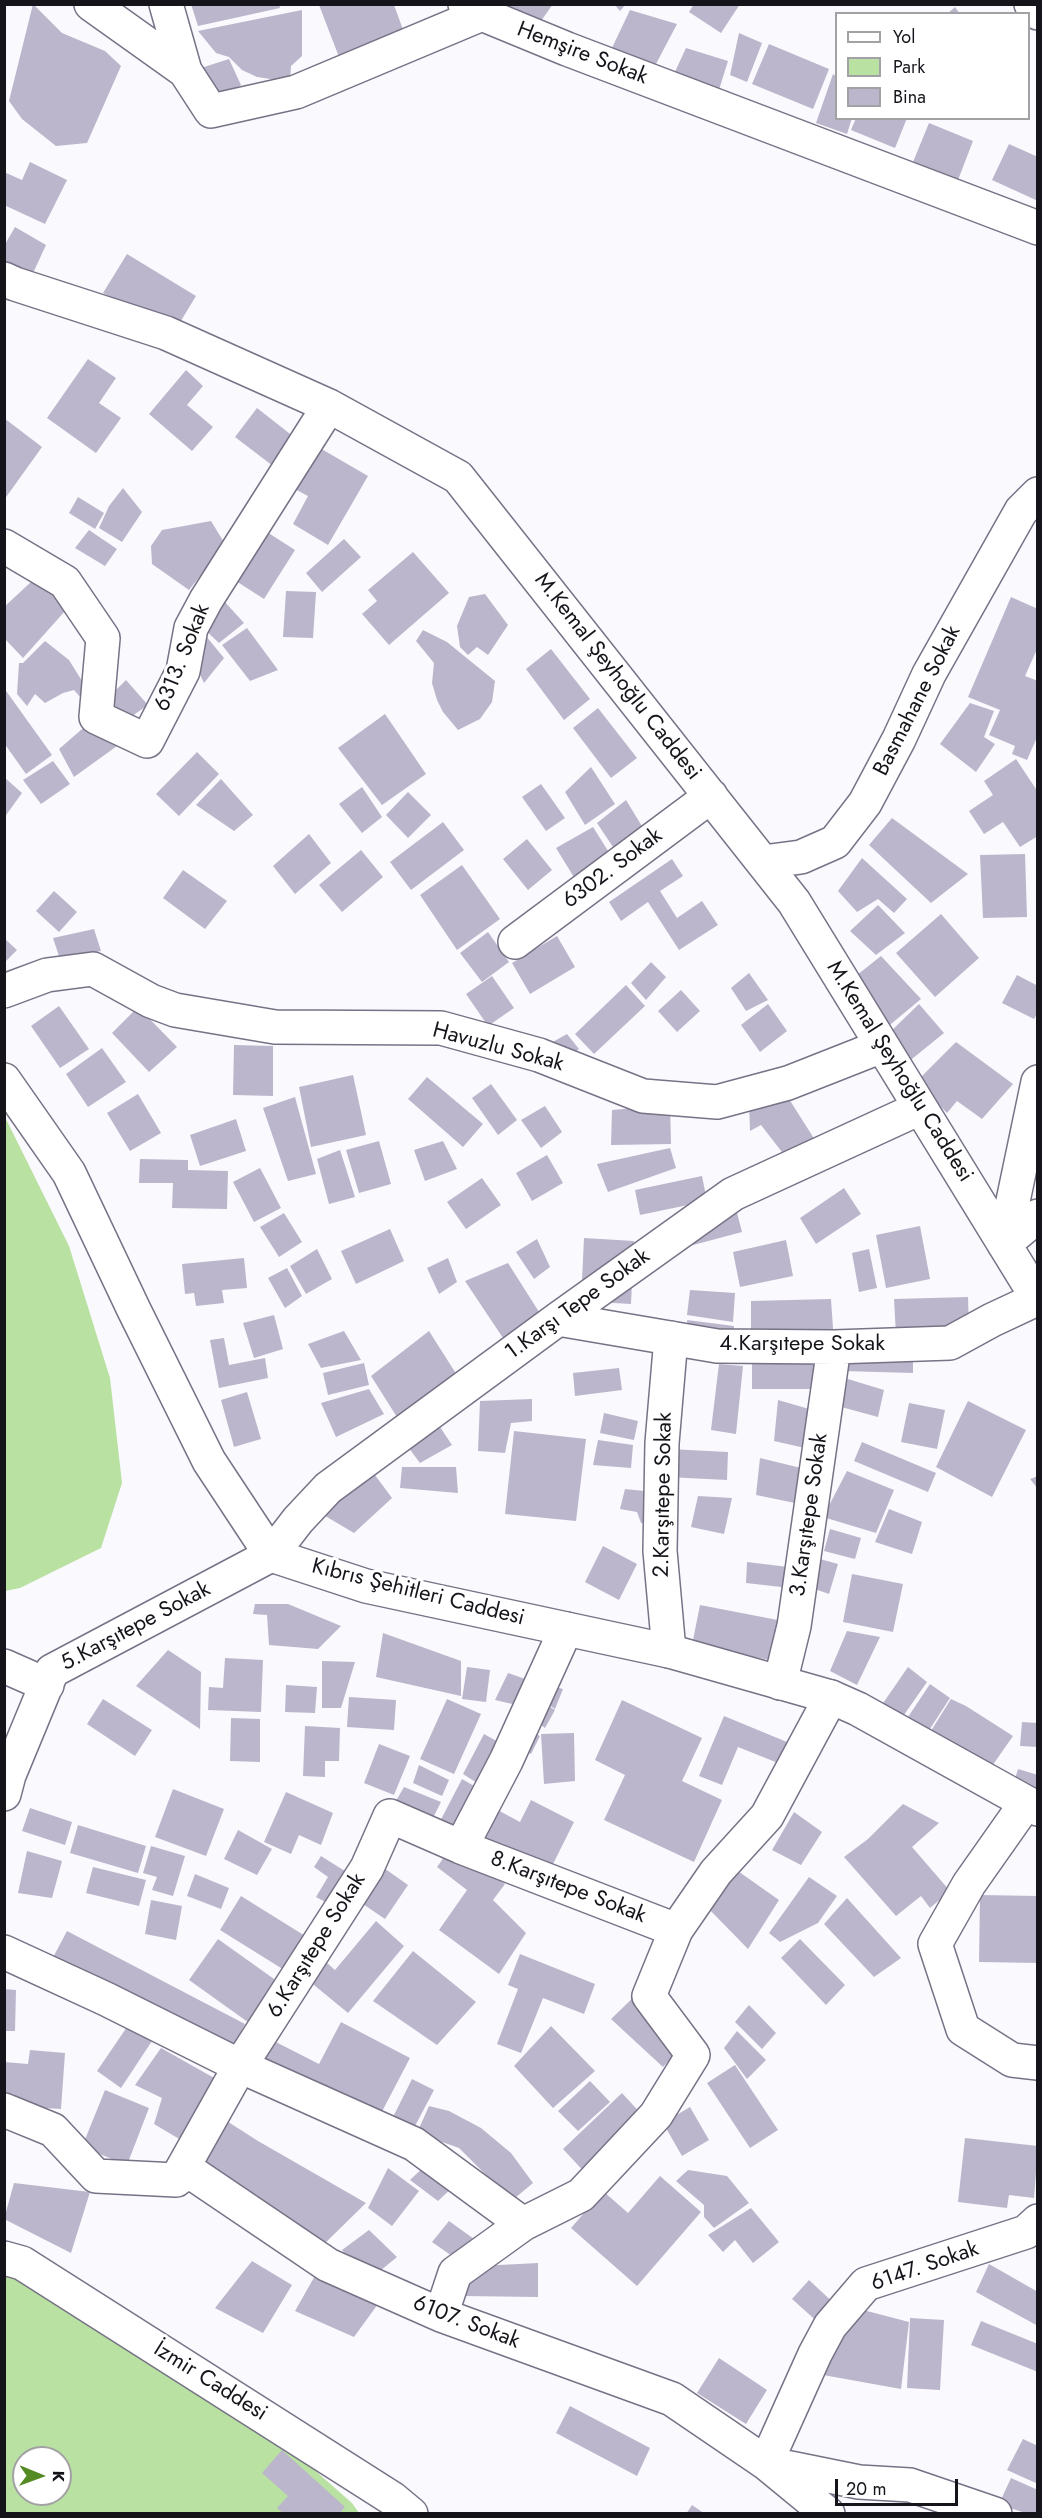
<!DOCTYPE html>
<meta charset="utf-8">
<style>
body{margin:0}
#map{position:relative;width:1042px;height:2518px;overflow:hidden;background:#faf9fe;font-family:Jost,sans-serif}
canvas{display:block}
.frame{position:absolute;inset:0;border:6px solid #16141b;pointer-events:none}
.legend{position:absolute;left:835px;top:12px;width:195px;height:108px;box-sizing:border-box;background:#fff;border:2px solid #a2a1a4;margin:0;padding:8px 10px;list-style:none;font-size:18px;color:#16141b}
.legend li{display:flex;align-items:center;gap:12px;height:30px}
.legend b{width:30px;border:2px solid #a2a1a4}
.north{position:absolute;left:12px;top:2446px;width:60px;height:60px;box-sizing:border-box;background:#fff;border:2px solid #a2a1a4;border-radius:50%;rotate:91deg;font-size:16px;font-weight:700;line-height:24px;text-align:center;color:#16141b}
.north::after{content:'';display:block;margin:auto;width:21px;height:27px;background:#538a24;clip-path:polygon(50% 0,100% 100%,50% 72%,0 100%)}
.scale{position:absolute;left:835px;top:2479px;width:123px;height:27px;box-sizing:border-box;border:3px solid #16141b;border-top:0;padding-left:8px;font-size:18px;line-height:21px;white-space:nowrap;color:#16141b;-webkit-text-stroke:4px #fff;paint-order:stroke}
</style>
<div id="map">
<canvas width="1042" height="2518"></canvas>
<div class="frame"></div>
<ul class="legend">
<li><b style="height:8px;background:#fff"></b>Yol</li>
<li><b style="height:16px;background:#b9e1a1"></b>Park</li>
<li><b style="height:16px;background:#bcb6cc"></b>Bina</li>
</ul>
<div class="north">K</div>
<div class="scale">20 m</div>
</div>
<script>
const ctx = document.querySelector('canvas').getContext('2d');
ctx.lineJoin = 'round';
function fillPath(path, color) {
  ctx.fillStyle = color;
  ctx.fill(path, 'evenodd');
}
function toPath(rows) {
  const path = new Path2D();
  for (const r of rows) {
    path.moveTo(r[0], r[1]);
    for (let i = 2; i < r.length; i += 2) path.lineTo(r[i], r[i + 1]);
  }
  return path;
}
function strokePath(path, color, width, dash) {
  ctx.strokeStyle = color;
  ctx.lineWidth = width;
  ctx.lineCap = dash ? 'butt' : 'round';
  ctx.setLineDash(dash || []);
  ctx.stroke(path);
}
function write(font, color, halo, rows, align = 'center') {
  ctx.font = font + ' Jost,sans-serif';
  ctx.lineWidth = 6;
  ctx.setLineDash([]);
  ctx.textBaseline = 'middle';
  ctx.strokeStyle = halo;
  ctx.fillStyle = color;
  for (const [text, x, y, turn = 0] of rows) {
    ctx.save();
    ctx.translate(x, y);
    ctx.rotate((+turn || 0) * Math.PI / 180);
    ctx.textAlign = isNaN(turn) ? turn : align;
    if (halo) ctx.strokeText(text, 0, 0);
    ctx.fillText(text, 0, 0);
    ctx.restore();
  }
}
fillPath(toPath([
 [5,1117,69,1246,110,1378,122,1483,101,1548,20,1588,5,1591],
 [4,2267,237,2402,352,2503,359,2513,5,2513],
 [24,2458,60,2458,60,2494,24,2494]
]), '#b9e1a1');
fillPath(toPath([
 [33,4,62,33,105,51,121,66,87,143,56,146,22,119,9,101],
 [191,4,279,4,280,8,198,26],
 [509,4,553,4,536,28,508,6],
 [614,4,626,4,620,11],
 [694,4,740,4,721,33,689,12],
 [319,5,394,5,405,35,339,57],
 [955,7,960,14,947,14],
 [302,10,302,56,291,66,290,82,257,77,242,70,229,57,216,53,198,31],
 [630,10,677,24,656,64,611,50],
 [739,33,762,43,747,82,730,75],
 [769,44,829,69,813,109,752,84],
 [686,48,728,61,718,93,673,76],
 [229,59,241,85,221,99,201,68],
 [833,74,836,76,836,118,852,118,847,134,816,123],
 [856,118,907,118,895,148,851,130],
 [929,123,973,141,958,180,913,162],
 [1009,144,1038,157,1038,201,992,180],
 [30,162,67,180,45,224,4,205,4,172,22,180],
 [15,227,46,245,34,271,12,272,4,267,4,246],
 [127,254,196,296,176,329,103,293],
 [88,359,116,378,99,403,121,418,96,453,47,418],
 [186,370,203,386,187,405,213,427,192,451,149,414],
 [257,408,294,437,273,466,235,437],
 [4,418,42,447,4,500],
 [313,444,368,476,328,545,293,524,308,496,289,486],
 [123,488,142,512,122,542,99,528,109,506],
 [78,497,104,513,95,529,69,513],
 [211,521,225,544,189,590,152,564,151,546,162,530],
 [256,525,295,550,264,599,225,574],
 [89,530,117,549,105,566,75,548],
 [344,539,361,557,322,592,306,573],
 [413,552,449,593,389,645,362,614,377,601,368,590],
 [45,569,74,601,23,658,4,638,4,607],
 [286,591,316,592,313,638,283,637],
 [485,594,508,625,488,655,477,647,468,655,460,647,457,626,469,597],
 [1011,597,1038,609,1038,647,1025,676,1038,681,1038,735,1027,760,1012,754,1015,746,989,735,1000,710,968,697],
 [224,601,244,623,219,643,200,625],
 [247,628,278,670,250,681,222,645],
 [201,630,224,658,204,683,191,655],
 [423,630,447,642,495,681,492,702,480,719,458,730,443,712,437,700,432,683,434,663,416,641],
 [45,641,69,660,89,692,82,699,74,690,63,693,45,703,35,694,27,706,17,694,19,663,23,663],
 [551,649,590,699,564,720,526,669],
 [126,680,148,705,125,721,102,704],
 [4,688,52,755,26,774,4,743],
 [970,703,994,711,984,737,995,744,976,772,940,744],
 [598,708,637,758,611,778,573,728],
 [385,714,426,774,382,805,338,748],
 [96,717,117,746,74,777,59,749],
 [197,752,219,774,179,816,156,794],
 [1016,759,1038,792,1038,836,1020,847,1003,822,984,834,969,811,993,795,984,781],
 [53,761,70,784,41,804,23,780],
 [591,767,615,804,585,825,565,792],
 [4,777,22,793,4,818],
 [221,779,253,815,234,831,196,805],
 [541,784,565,818,546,831,522,797],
 [362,787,382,817,362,833,339,804],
 [408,792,431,815,408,838,386,815],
 [626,800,648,836,621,859,597,823],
 [892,818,968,874,931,903,869,845],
 [443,822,464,850,411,890,390,862],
 [593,827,615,862,580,887,556,848],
 [309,834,331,863,295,894,273,866],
 [527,839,552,870,528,890,503,859],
 [361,850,383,877,342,912,319,885],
 [1025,854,1027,917,983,918,980,855],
 [862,858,907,899,894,913,878,899,857,912,838,891],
 [672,859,683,876,660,891,677,918,702,901,718,925,679,950,648,902,621,921,609,902],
 [462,865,500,919,457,950,420,895],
 [183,870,227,901,205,929,163,898],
 [54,891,77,912,59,932,36,911],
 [878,905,905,933,876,955,850,931],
 [941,914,979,958,935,997,896,953],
 [94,929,101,951,60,959,53,938],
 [488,932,509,962,482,982,460,953],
 [557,936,575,967,530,994,512,963],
 [4,938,17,950,4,963],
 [881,956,921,999,885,1029,847,983],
 [651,962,666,977,646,1000,631,983],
 [749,973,768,1000,746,1011,731,988],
 [1017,975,1038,986,1038,1012,1034,1019,1002,1003],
 [492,976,514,1008,488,1026,466,994],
 [626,985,645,1006,594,1054,575,1034],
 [681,990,700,1011,677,1032,658,1011],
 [768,1004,787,1031,760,1052,741,1025],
 [919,1004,944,1033,907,1063,887,1035],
 [59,1006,89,1049,60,1068,31,1026],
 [138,1007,177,1047,149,1072,112,1033],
 [567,1034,579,1049,563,1062,549,1044],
 [956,1042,1013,1084,982,1119,957,1101,947,1113,916,1082],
 [234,1045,273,1046,273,1096,233,1095],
 [102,1048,126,1082,88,1107,66,1074],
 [353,1075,366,1135,311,1147,299,1087],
 [427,1077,483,1124,463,1147,408,1099],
 [491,1084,517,1120,498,1135,472,1098],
 [138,1094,161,1133,130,1151,107,1113],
 [295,1097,316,1174,288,1181,263,1108],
 [789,1099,815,1140,785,1156,761,1125,750,1131,749,1102],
 [670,1105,671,1144,611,1145,612,1110],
 [545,1106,562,1132,541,1148,521,1120],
 [236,1119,246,1151,200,1166,190,1135],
 [379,1141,391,1184,359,1193,346,1150],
 [443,1141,457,1169,425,1181,414,1150],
 [670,1148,676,1168,608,1192,597,1164],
 [340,1150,355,1197,329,1204,317,1159],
 [547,1155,563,1183,532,1201,516,1173],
 [140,1159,188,1160,188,1170,228,1171,227,1209,172,1208,173,1183,139,1183],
 [260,1168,281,1208,254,1222,233,1182],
 [702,1176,707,1201,640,1215,635,1190],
 [482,1178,501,1205,466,1229,447,1202],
 [844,1188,861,1214,816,1244,800,1218],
 [736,1209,742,1232,667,1252],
 [284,1213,302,1242,279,1257,260,1227],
 [920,1226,930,1279,886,1288,876,1235],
 [390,1229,404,1261,356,1284,341,1251],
 [584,1238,634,1241,631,1304,581,1301],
 [537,1239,550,1267,534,1279,516,1252],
 [786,1240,793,1276,740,1287,733,1252],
 [317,1249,332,1279,306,1294,290,1266],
 [869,1249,877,1288,859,1292,852,1253],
 [244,1258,247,1288,222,1290,224,1303,196,1306,194,1293,185,1294,182,1264],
 [448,1258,457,1282,439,1294,427,1268],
 [508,1263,541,1315,505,1341,465,1281],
 [287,1268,302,1296,285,1308,268,1278],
 [690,1290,735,1293,733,1322,687,1315],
 [968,1297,969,1329,896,1335,894,1299],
 [831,1299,834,1343,751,1340,751,1301],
 [274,1315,283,1349,254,1358,243,1323],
 [687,1320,734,1326,733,1343,690,1342],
 [344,1331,361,1360,321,1368,308,1344],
 [429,1331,462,1383,402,1425,371,1376],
 [224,1338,229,1365,265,1358,268,1378,219,1388,210,1340],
 [913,1349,913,1373,842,1371,841,1351],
 [752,1353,821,1353,821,1389,752,1389],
 [364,1363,369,1385,328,1395,323,1373],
 [719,1364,743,1366,736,1434,711,1430],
 [619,1368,622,1390,575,1396,573,1373],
 [838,1376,884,1390,878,1417,834,1405],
 [369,1389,384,1414,336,1437,321,1403],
 [247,1392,261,1439,234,1447,221,1400],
 [532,1399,532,1421,511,1423,505,1453,478,1451,480,1401],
 [778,1400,816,1411,814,1450,774,1441],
 [968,1401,1026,1430,992,1497,936,1467],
 [909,1403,945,1410,937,1449,901,1442],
 [604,1413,638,1421,634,1440,600,1433],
 [434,1418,452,1445,420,1463,402,1439],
 [514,1431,586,1439,576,1521,505,1514],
 [598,1440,633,1445,631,1468,593,1465],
 [862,1442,936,1473,928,1492,854,1461],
 [669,1449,728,1452,727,1480,667,1477],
 [760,1458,801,1468,795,1503,756,1495],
 [366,1463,392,1498,354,1533,305,1504],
 [402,1467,456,1467,458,1493,400,1488],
 [847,1471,894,1490,876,1533,823,1517],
 [1038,1476,1038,1489,1030,1479],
 [625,1489,654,1492,653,1523,641,1523,637,1512,620,1509],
 [698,1496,732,1498,724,1534,691,1527],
 [889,1509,922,1522,912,1554,875,1542],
 [830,1529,861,1538,855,1559,824,1551],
 [603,1546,637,1564,619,1600,585,1582],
 [820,1559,838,1564,829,1594,812,1588],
 [747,1562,788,1567,790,1588,746,1583],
 [852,1574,903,1584,893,1632,843,1622],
 [255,1604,288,1604,341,1626,318,1649,269,1645,267,1615,253,1614],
 [700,1605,788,1622,780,1662,692,1645],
 [847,1631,880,1637,857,1685,830,1671],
 [383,1633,461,1661,461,1696,376,1677],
 [168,1650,201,1672,200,1729,136,1686],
 [225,1658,263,1660,261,1712,208,1710,209,1687,223,1688],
 [322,1661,355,1662,341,1708,322,1708],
 [467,1667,490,1670,486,1702,462,1699],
 [908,1667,927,1682,899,1722,879,1709],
 [508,1673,537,1683,525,1707,495,1700],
 [541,1683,563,1689,555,1709,534,1695],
 [930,1684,950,1698,926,1735,904,1723],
 [286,1685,317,1687,315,1713,285,1712],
 [533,1696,555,1710,545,1728,526,1714],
 [349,1697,396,1700,394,1730,347,1727],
 [103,1699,152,1730,135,1756,87,1724],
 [447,1699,481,1714,454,1774,420,1759],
 [951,1699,966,1706,1013,1736,990,1769,927,1737],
 [622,1700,702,1738,682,1781,722,1800,694,1862,604,1820,625,1775,595,1760],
 [724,1716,787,1742,778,1763,738,1747,722,1785,699,1776],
 [231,1718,260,1719,260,1762,230,1761],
 [1022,1722,1038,1723,1038,1747,1020,1746],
 [520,1725,540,1736,531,1754,509,1741],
 [305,1726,340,1728,339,1761,325,1761,325,1777,303,1776],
 [574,1733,575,1781,544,1784,541,1734],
 [484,1734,509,1748,485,1788,463,1774],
 [379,1744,410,1756,394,1795,364,1783],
 [419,1765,449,1780,442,1796,413,1783],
 [1018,1769,1038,1775,1038,1801,1011,1792],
 [462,1779,481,1790,452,1840,435,1831],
 [404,1787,441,1802,431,1822,393,1806],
 [173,1789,224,1809,206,1856,155,1837],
 [286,1792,333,1813,321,1845,299,1835,291,1854,264,1842],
 [479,1800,520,1822,531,1800,574,1822,546,1878,461,1834],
 [903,1804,939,1823,912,1847,950,1891,930,1908,921,1896,896,1916,844,1857,868,1839],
 [30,1808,72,1822,65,1845,22,1831],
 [794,1812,822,1832,801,1865,772,1850],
 [78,1825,146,1846,138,1873,70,1853],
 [238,1830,272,1849,257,1875,224,1859],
 [151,1846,185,1856,173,1896,152,1890,157,1877,143,1873],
 [452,1846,505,1884,493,1900,526,1933,499,1974,439,1930,467,1890,437,1867],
 [27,1851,62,1861,52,1898,18,1893],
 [321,1856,356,1878,338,1909,316,1897,328,1877,314,1867],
 [381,1866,408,1885,385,1919,357,1900],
 [93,1867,146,1880,139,1906,86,1893],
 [735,1869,779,1900,748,1949,706,1906],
 [195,1874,229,1888,221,1909,187,1896],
 [809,1877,837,1896,818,1923,780,1942,769,1933],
 [980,1895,1038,1896,1038,1963,979,1962],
 [241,1896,310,1939,289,1973,220,1930],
 [847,1898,901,1958,874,1977,824,1924],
 [151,1900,182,1906,176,1940,145,1934],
 [376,1921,404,1946,348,2013,303,1976,318,1955,335,1970],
 [67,1931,245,2024,228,2057,49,1965],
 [218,1939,281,1984,252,2025,189,1980],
 [800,1939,845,1985,826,2005,781,1958],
 [413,1951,476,2002,437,2045,373,2001],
 [520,1954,595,1984,584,2014,543,1998,521,2053,497,2044,518,1989,508,1985],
 [4,1989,16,1990,15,2031,4,2031],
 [641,1990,691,2037,663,2067,611,2019],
 [749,2005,776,2033,762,2049,735,2022],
 [341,2022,410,2058,376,2123,254,2060,266,2037,319,2064],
 [129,2024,152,2041,121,2088,97,2071],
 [551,2026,595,2071,553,2108,514,2066],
 [737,2031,766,2060,747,2079,724,2048],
 [161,2048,216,2079,186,2143,154,2124,162,2098,135,2085],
 [30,2050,65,2053,61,2109,13,2106,14,2094,4,2093,4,2062,28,2064],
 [735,2065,778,2130,750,2148,707,2083],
 [412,2079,434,2090,414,2128,393,2117],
 [590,2081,610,2102,578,2131,558,2111],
 [105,2090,149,2108,127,2165,82,2147],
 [622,2093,644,2117,589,2177,563,2149],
 [429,2106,449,2111,481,2128,511,2153,533,2183,509,2203,488,2177,459,2148,417,2133],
 [690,2107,709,2140,682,2156,663,2123],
 [222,2118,258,2141,366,2203,318,2250,191,2163],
 [965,2138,1038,2146,1034,2198,1009,2195,1007,2208,958,2202],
 [429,2162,456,2184,438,2201,410,2180],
 [388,2168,419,2191,392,2226,368,2208],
 [688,2170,727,2176,749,2203,714,2228,704,2217,704,2205,676,2181],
 [660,2176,701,2212,637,2286,571,2228,603,2191,628,2213],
 [14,2183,90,2192,71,2253,4,2219],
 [751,2208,779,2242,753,2263,735,2240,723,2252,708,2235],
 [449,2221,481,2244,462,2263,432,2242],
 [369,2230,397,2257,369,2280,342,2250],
 [252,2261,292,2285,263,2333,215,2308],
 [538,2263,538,2297,462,2296,479,2266],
 [989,2264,1038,2292,1038,2326,976,2292],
 [316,2274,378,2304,354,2337,295,2311],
 [809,2280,838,2307,821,2325,792,2299],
 [848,2306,909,2322,901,2389,812,2373],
 [910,2318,944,2320,940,2390,907,2388],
 [981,2321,1038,2344,1038,2372,971,2345],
 [719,2358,767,2390,746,2424,697,2393],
 [570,2406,650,2448,637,2476,556,2433],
 [1023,2439,1038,2446,1038,2484,1007,2470],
 [282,2450,345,2507,339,2514,284,2514,277,2508,288,2496,262,2473],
 [1011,2478,1038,2490,1038,2514,1028,2514,999,2504],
 [692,2505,705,2514,686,2514]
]), '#bcb6cc');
const minor = toPath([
 [91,4,185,71,211,111,296,92,482,14],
 [166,4,185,71],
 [465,4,482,14,567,49,1038,228],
 [1031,4,1038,13],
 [4,279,15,284,166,333,329,406,458,477,794,902,1038,1299],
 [4,546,65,582,103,638,96,717,147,741,183,671,191,628,206,600,329,406],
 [763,862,801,857,835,842,865,803,899,739,929,674,1021,511,1038,494],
 [515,942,711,796],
 [4,991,47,975,93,969,151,1001,175,1010,275,1027,441,1028,539,1055,643,1096,717,1102,788,1083,882,1046],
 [1004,1244,1038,1082],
 [1004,1244,1038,1216],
 [558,1319,717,1346,834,1347,950,1343,992,1320,1037,1299],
 [669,1651,660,1551,662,1443,671,1338],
 [4,1666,47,1685],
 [780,1683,794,1626,834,1347],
 [4,1794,9,1775,52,1671,271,1555,298,1520,328,1488,558,1319,733,1194,920,1108],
 [1026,1803,969,1884,935,1944,963,2029,1012,2060,1038,2063],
 [461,1847,676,1930],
 [4,1952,106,1999,240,2066,414,2144,523,2224],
 [4,2110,53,2130,96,2176,176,2180,240,2066,367,1868,390,1816,461,1847,506,1761,566,1629],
 [176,2180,189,2171,328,2265,441,2315,672,2399,766,2463,828,2514],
 [441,2315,455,2273,523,2224,581,2195,656,2115,693,2055,649,1996,676,1930,716,1872,767,1816,831,1697],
 [766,2463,815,2354,830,2326,866,2284,1026,2232,1038,2221],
 [770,2464,859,2482,910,2485,995,2514]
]);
const tertiary = toPath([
 [4,1080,69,1173,134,1310,209,1461,271,1555,366,1586,669,1651,831,1697,858,1709,1038,1809],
 [4,2258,22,2263,393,2499,411,2514]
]);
strokePath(minor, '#777286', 36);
strokePath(tertiary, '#777286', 36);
strokePath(minor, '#fff', 33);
strokePath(tertiary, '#fff', 33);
write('22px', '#16141b', '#fff', [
 ["Hemşire Sokak",582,54,21],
 ["6313. Sokak",183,658,-68],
 ["M.Kemal Şeyhoğlu Caddesi",617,677,52],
 ["Basmahane Sokak",918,701,-63],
 ["6302. Sokak",613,869,-37],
 ["Havuzlu Sokak",498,1048,15],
 ["M.Kemal Şeyhoğlu Caddesi",899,1072,58],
 ["1.Karşı Tepe Sokak",578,1305,-36],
 ["4.Karşıtepe Sokak",802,1345],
 ["2.Karşıtepe Sokak",664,1495,-89],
 ["3.Karşıtepe Sokak",810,1515,-82],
 ["Kıbrıs Şehitleri Caddesi",418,1593,14],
 ["5.Karşıtepe Sokak",136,1627,-28],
 ["8.Karşıtepe Sokak",568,1888,21],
 ["6.Karşıtepe Sokak",317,1946,-58],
 ["6147. Sokak",925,2267,-19],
 ["6107. Sokak",466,2323,21],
 ["İzmir Caddesi",210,2382,32]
]);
</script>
